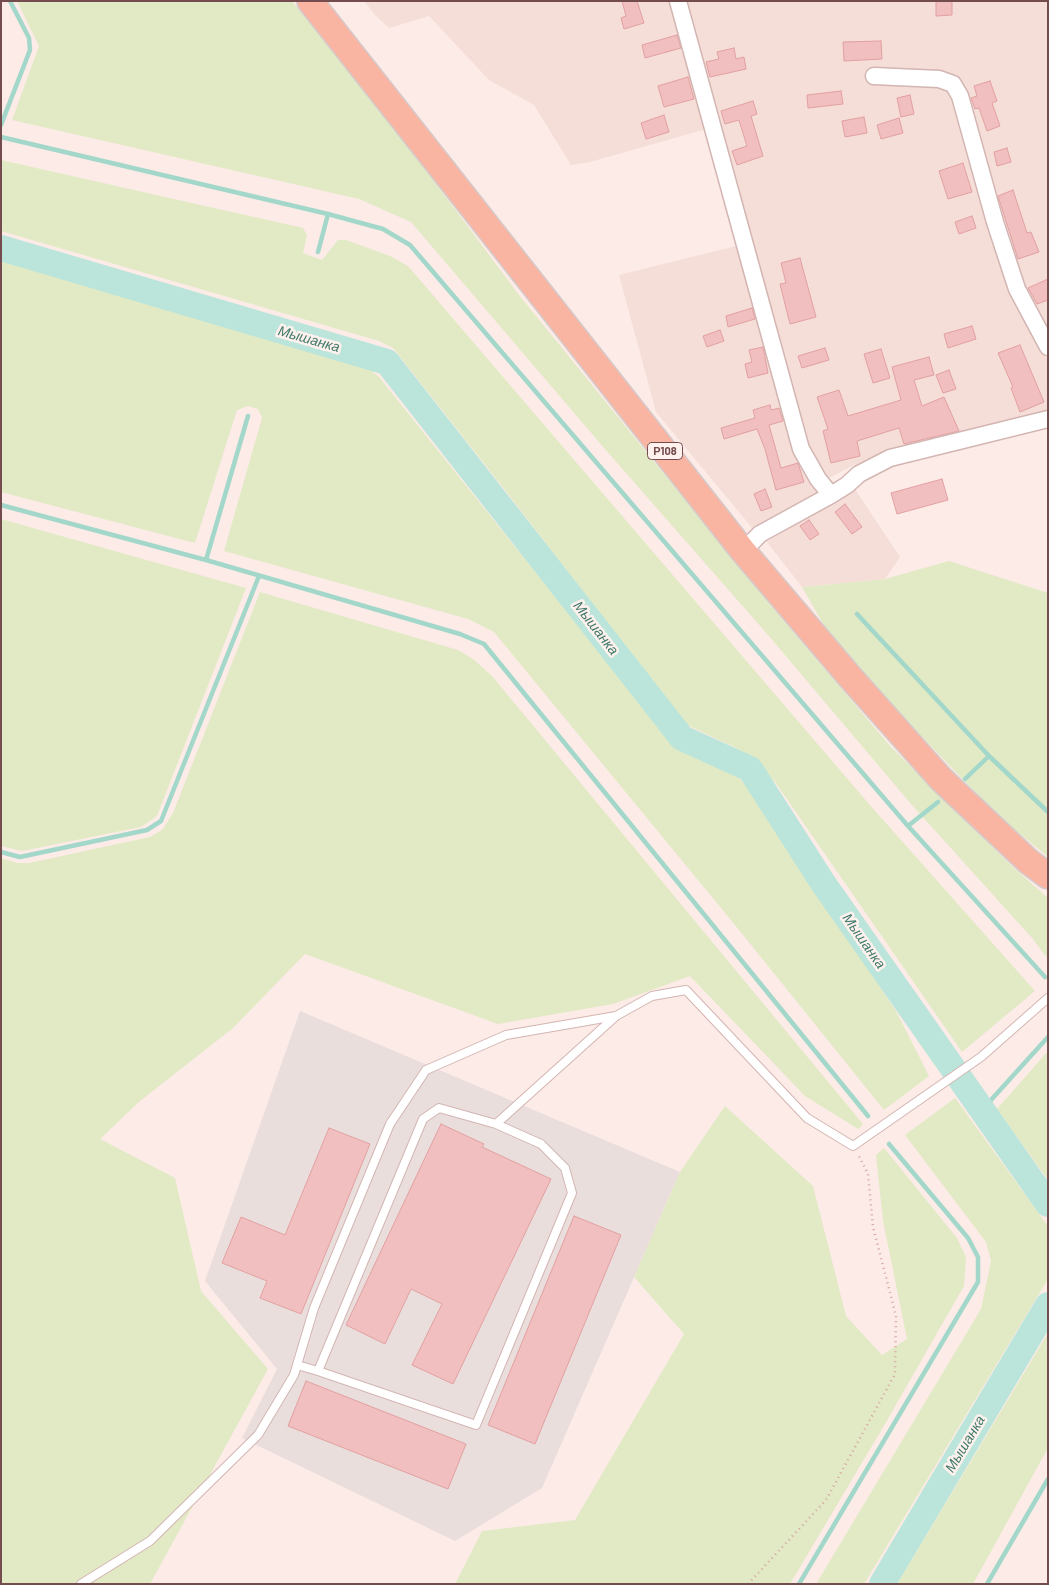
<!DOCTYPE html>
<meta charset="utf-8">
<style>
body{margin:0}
#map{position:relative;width:1049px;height:1585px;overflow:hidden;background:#fcebe7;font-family:Barlow,sans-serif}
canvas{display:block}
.frame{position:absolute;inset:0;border:2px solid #754c4d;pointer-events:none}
</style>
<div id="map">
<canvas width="1049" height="1585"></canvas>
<div class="frame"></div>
</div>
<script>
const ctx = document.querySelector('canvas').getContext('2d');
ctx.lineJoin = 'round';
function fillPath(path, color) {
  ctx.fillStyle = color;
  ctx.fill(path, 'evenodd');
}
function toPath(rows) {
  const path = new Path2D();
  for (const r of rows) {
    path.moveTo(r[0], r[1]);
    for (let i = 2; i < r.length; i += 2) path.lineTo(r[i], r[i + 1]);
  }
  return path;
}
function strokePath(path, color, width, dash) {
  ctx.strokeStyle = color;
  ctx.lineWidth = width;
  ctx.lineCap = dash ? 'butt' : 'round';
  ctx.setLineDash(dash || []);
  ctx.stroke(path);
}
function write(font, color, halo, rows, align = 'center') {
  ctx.font = font + ' Barlow,sans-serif';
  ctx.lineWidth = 5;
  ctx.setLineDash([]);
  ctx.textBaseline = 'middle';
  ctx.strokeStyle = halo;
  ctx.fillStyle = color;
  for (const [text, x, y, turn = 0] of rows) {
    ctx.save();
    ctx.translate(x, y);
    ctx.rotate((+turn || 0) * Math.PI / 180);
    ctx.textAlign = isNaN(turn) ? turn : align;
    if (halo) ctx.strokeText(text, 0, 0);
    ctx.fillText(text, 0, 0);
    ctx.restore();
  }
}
fillPath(toPath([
 [364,1,673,1,706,129,590,162,571,165,534,105,489,80,429,16,389,28,376,16],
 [683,1,1048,1,1048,340,1038,343,1048,360,1048,410,993,426,891,452,854,465,829,478,807,450],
 [740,245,805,473,817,493,753,529,656,412,619,275],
 [855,489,900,557,885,579,802,587,767,542]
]), '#f5ddd8');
fillPath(toPath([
 [300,1011,680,1172,542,1488,455,1541,242,1438,277,1369,205,1281]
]), '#eadedd');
fillPath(toPath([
 [17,1,292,1,396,130,519,295,773,608,891,747,1014,868,1048,898,1048,959,1032,938,911,804,768,635,604,448,411,222,359,199,12,120,39,46],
 [1,160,303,228,307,235,303,253,322,260,338,240,346,240,390,256,408,266,869,804,1035,991,962,1052,775,782,752,758,734,747,685,724,505,490,393,348,379,341,1,231],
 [1,260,363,364,379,377,673,744,693,756,732,771,746,785,896,1011,929,1076,884,1110,739,930,494,632,468,619,224,551,262,418,258,409,248,406,237,410,195,543,1,492],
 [1,519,246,588,157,816,141,827,22,851,1,846],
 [949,561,1048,593,1048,857,997,815,876,689,825,627,802,587,885,579],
 [260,592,458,650,473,659,492,676,863,1124,858,1129,805,1096,690,976,613,1004,498,1024,305,954,233,1028,140,1101,100,1139,175,1178,201,1291,268,1369,150,1584,1,1584,1,858,17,863,29,863,150,837,162,830,173,813],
 [1048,1051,1048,1180,997,1109],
 [955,1098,1048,1226,1048,1279,864,1584,816,1584,981,1309,991,1261,986,1242,905,1135],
 [725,1106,813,1186,846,1316,882,1355,907,1339,883,1221,876,1155,884,1148,957,1238,966,1257,964,1286,885,1424,790,1584,455,1584,482,1531,575,1520,684,1334,634,1277,680,1172],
 [1048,1333,1048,1448,973,1584,897,1584]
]), '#e2eac5');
strokePath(toPath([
 [1,125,30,50,29,38,10,1],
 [1,137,328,214,383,229,410,245,908,826,1045,977],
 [318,252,328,214],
 [1,505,206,560,460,634,484,644,868,1116],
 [206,560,248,416],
 [857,614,989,756,1048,812],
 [965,779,989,756],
 [908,826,938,802],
 [1,852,20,857,147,830,161,821,259,576],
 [981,1111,1048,1037],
 [799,1584,978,1282,978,1257,968,1238,889,1144],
 [987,1584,1048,1479]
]), '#a2d7ca', 4.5);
strokePath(toPath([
 [1,248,387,362,682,738,750,769,823,883,1048,1204],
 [882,1584,1048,1305]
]), '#bbe5db', 26);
const building = toPath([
 [622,1,637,1,644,23,624,29,621,18,626,16,622,1],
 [936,1,952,1,952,15,936,16,936,1],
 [677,35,681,48,645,58,642,45,677,35],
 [881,41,882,59,844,61,843,42,881,41],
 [734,48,736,59,744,57,746,69,710,77,706,62,719,59,717,52,734,48],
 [688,77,694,99,664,107,658,86,688,77],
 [990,81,997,101,992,103,1000,126,987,131,979,108,975,109,971,98,977,96,974,86,990,81],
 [841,91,843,104,808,108,807,95,841,91],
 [910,95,914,114,901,117,897,98,910,95],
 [753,101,757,114,751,116,763,156,737,165,732,151,747,146,739,120,725,124,721,111,753,101],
 [664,115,669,132,646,139,641,123,664,115],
 [864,117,867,133,845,137,842,121,864,117],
 [899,118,903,133,881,139,877,125,899,118],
 [1007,148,1011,162,997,166,994,152,1007,148],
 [963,163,972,192,948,199,939,171,963,163],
 [1013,190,1027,233,1031,232,1039,252,1018,259,998,196,1013,190],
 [972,216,976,228,959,234,955,222,972,216],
 [800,258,816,317,790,324,780,284,786,283,781,263,800,258],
 [1048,279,1048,300,1037,304,1028,288,1048,279],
 [752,308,755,319,728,327,726,316,752,308],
 [972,326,976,339,948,348,944,334,972,326],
 [720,330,724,341,707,347,703,336,720,330],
 [1020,345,1044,402,1020,412,1011,388,1013,387,998,353,1020,345],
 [763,347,768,373,748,378,745,364,752,362,749,350,763,347],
 [825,348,829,360,802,368,798,356,825,348],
 [881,349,890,378,873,383,864,354,881,349],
 [929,357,934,375,914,380,922,406,944,397,959,431,904,444,899,428,857,441,860,456,831,463,823,431,828,429,817,397,839,390,848,416,901,400,892,367,929,357],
 [949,370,956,389,943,393,936,375,949,370],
 [770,405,771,410,779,408,783,421,769,425,781,468,798,463,804,482,776,490,765,449,757,429,724,439,721,428,755,418,753,410,770,405],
 [942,479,948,500,897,514,891,493,942,479],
 [765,489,772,507,761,511,754,494,765,489],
 [845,504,862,527,852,534,835,512,845,504],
 [809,520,819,534,810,540,800,526,809,520],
 [441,1124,484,1144,482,1147,551,1179,453,1384,412,1365,442,1304,411,1289,385,1344,346,1325,441,1124],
 [329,1128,370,1144,301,1314,260,1298,267,1281,222,1263,241,1217,285,1235,329,1128],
 [574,1216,621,1235,535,1444,488,1425,574,1216],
 [306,1381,466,1444,448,1489,288,1426,306,1381]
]);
fillPath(building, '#f1bfbf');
strokePath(building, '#e3a0a1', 1);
const lane = toPath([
 [297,1365,318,1371,423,1119,439,1108,496,1124,616,1016,652,996,686,990,807,1118,853,1146,981,1057,1048,998],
 [318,1371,476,1425,572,1193,565,1168,541,1144,496,1124],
 [81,1584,150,1541,258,1435,294,1375,314,1308,390,1124,426,1070,506,1035,616,1016]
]);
const street = toPath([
 [678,1,801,449,818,479,831,495],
 [874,76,939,79,953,84,960,96,995,222,1017,289,1048,347],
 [743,551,760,534,831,495,847,485,859,474,890,458,1048,419]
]);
const primary = toPath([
 [310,1,743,551,850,677,941,779,1028,861,1048,876]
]);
strokePath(lane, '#d3b5b2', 10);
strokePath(street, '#d3b5b2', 19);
strokePath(primary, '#d6c9ca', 28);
strokePath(toPath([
 [748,1584,826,1500,895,1374,896,1316,873,1227,868,1174,858,1154]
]), '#d6a2a2', 2.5, [1, 4]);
strokePath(lane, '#fff', 8);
strokePath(street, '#fff', 16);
strokePath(primary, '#f9b5a1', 25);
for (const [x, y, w] of [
 [665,451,35]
]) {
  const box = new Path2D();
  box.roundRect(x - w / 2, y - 8.5, w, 17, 4);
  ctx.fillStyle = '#fff1ed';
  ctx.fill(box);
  strokePath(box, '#754c4d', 1);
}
write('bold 11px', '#754c4d', null, [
 ["Р108",665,451]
]);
write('italic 14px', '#407a6c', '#fff1ed', [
 ["Мышанка",309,339,16],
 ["Мышанка",596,628,52],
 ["Мышанка",864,941,55],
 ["Мышанка",965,1444,-59]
]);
</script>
